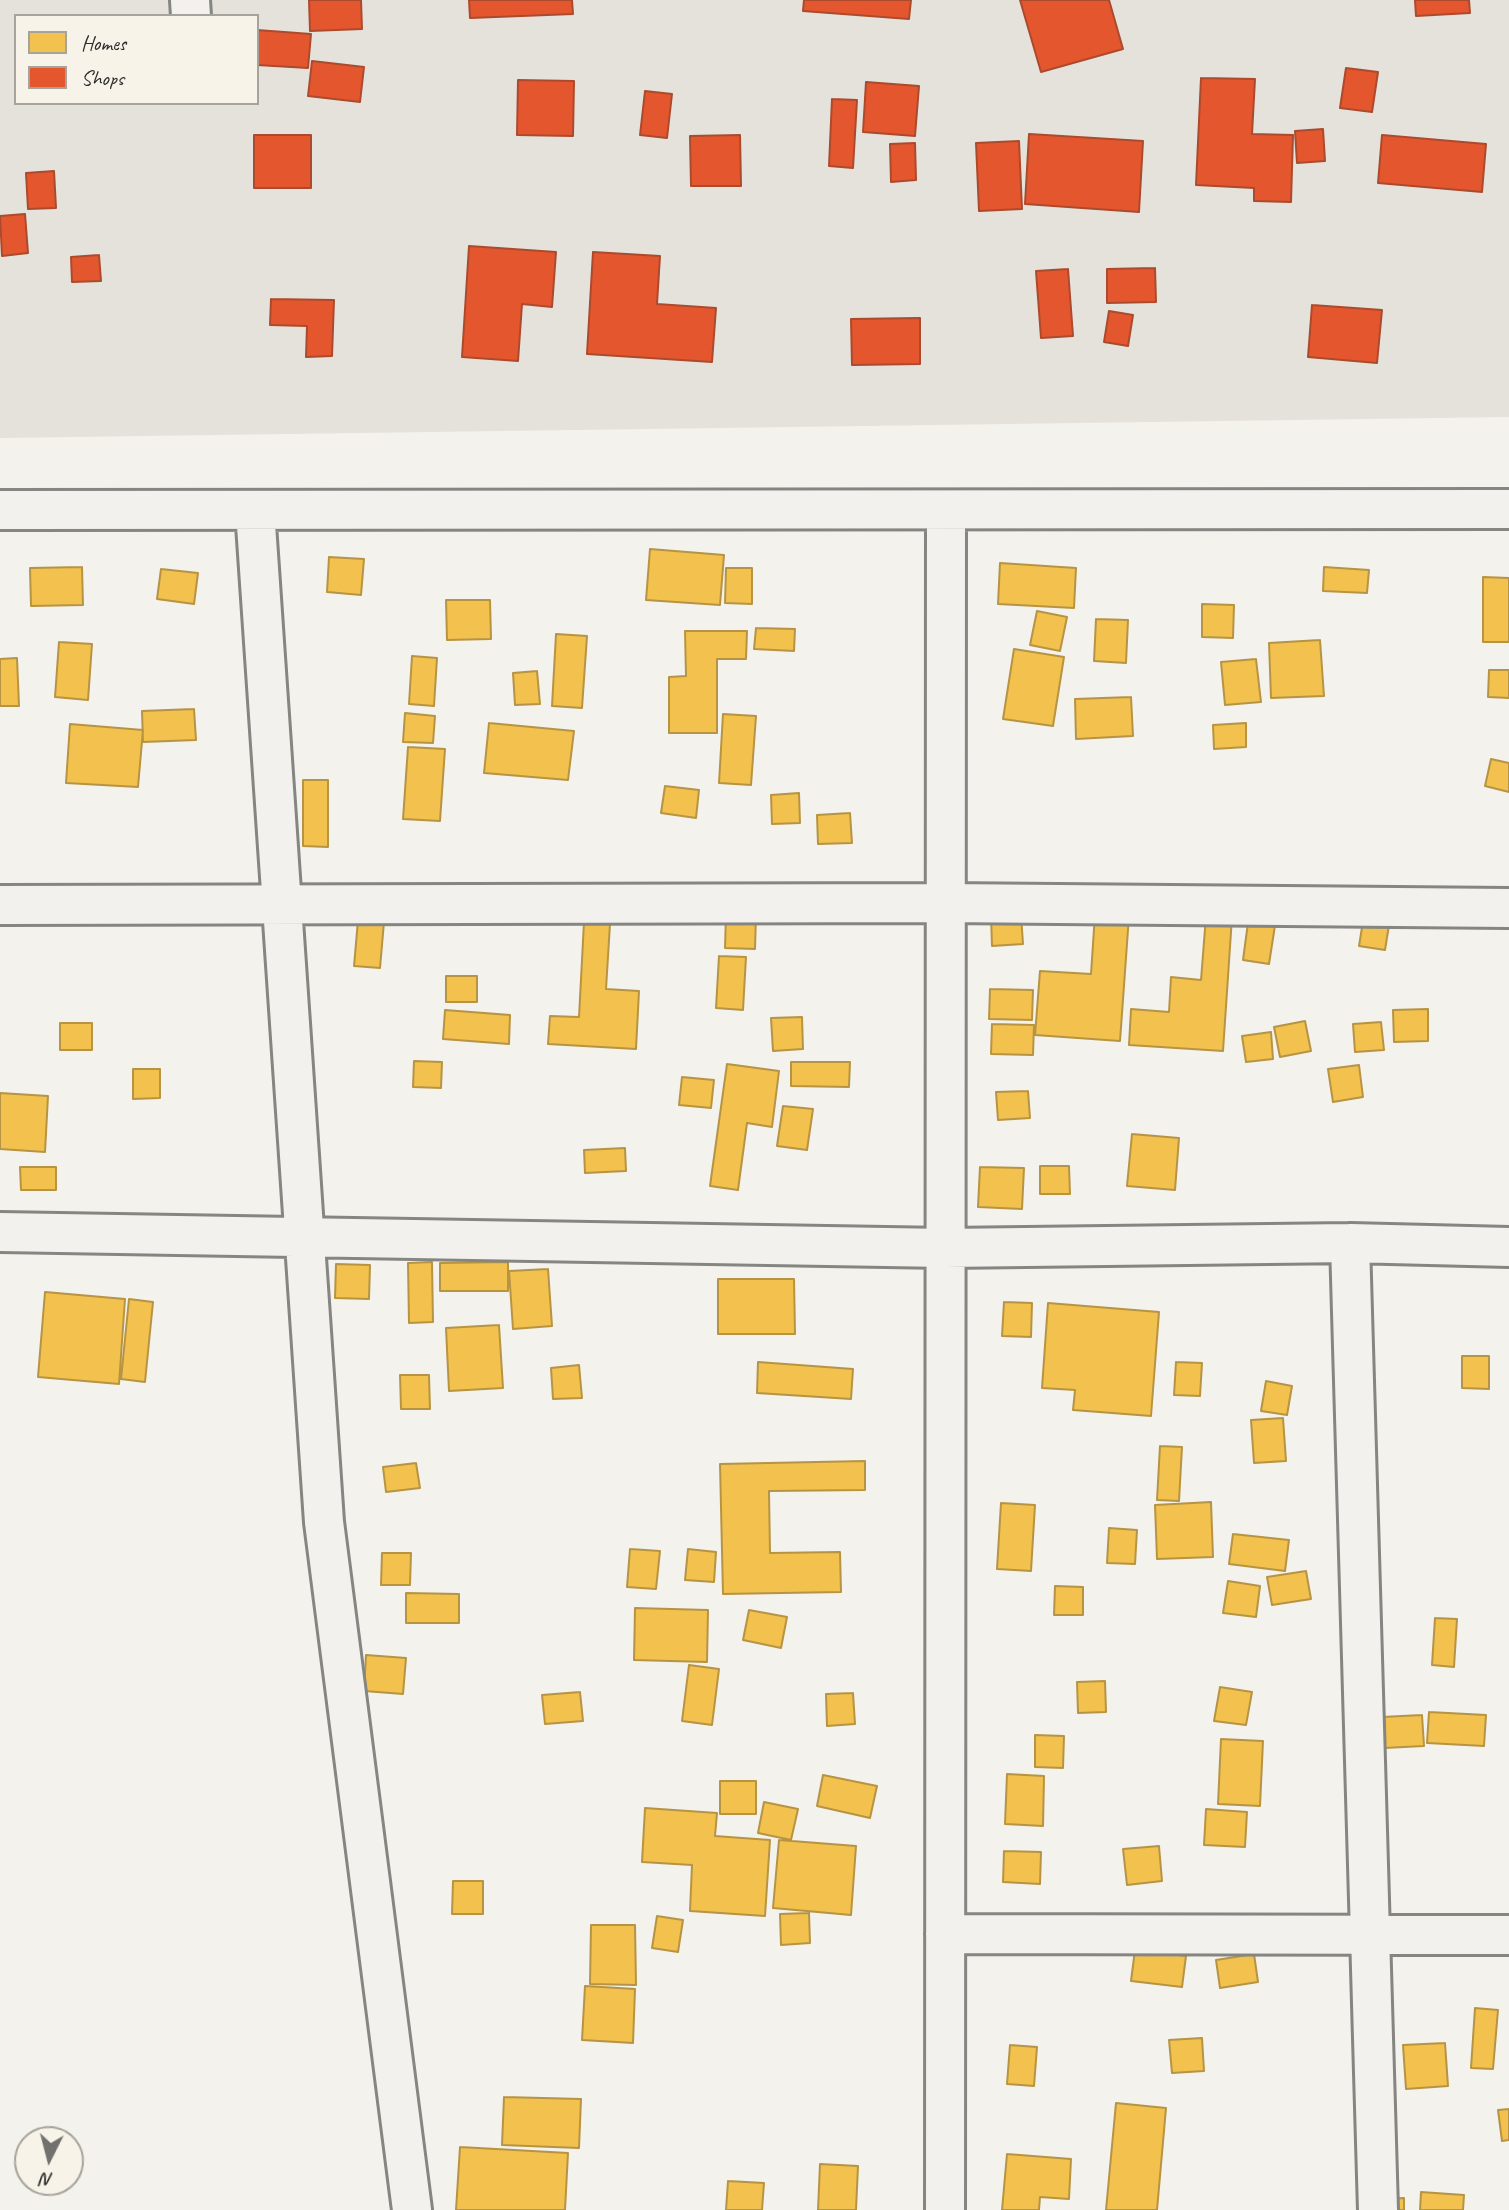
<!DOCTYPE html>
<style>
body{margin:0}
#map{position:relative;width:1509px;height:2210px;overflow:hidden;background:#f4f2ec;font-family:Caveat,sans-serif}
canvas{display:block}
.legend{position:absolute;left:14px;top:14px;width:245px;height:91px;box-sizing:border-box;background:#f7f3e8;border:2px solid #a5a39c;margin:0;padding:9px 12px;list-style:none;font-size:21px;color:#2b2b2b}
.legend li{display:flex;align-items:center;gap:14px;height:35px}
.legend b{width:35px;border:2px solid #a5a39c}
.north{position:absolute;left:14px;top:2126px;width:70px;height:70px;box-sizing:border-box;background:#f7f3e8;border:2px solid #a5a39c;border-radius:50%;rotate:186deg;font-size:19px;font-weight:700;line-height:28px;text-align:center;color:#2b2b2b}
.north::after{content:'';display:block;margin:auto;width:24px;height:32px;background:#71716f;clip-path:polygon(50% 0,100% 100%,50% 72%,0 100%)}
</style>
<div id="map">
<canvas width="1509" height="2210"></canvas>
<ul class="legend">
<li><b style="height:19px;background:#f2c14e"></b>Homes</li>
<li><b style="height:19px;background:#e4572e"></b>Shops</li>
</ul>
<div class="north">N</div>
</div>
<script>
const ctx = document.querySelector('canvas').getContext('2d');
ctx.lineJoin = 'round';
function fillPath(path, color) {
  ctx.fillStyle = color;
  ctx.fill(path, 'evenodd');
}
function toPath(rows) {
  const path = new Path2D();
  for (const r of rows) {
    path.moveTo(r[0], r[1]);
    for (let i = 2; i < r.length; i += 2) path.lineTo(r[i], r[i + 1]);
  }
  return path;
}
function strokePath(path, color, width, dash) {
  ctx.strokeStyle = color;
  ctx.lineWidth = width;
  ctx.lineCap = dash ? 'butt' : 'round';
  ctx.setLineDash(dash || []);
  ctx.stroke(path);
}
fillPath(toPath([
 [0,0,1509,0,1509,417,0,438],
 [16,16,257,16,257,103,16,103]
]), '#e5e2db');
const homes = toPath([
 [650,549,724,555,720,605,646,600,650,549],
 [329,557,364,559,361,595,327,592,329,557],
 [1000,563,1076,568,1074,608,998,604,1000,563],
 [82,567,83,605,31,606,30,568,82,567],
 [1324,567,1369,570,1367,593,1323,591,1324,567],
 [726,568,752,568,752,604,725,603,726,568],
 [161,569,198,573,194,604,157,599,161,569],
 [1483,577,1509,578,1509,642,1483,642,1483,577],
 [446,600,490,600,491,639,447,640,446,600],
 [1202,604,1234,605,1233,638,1202,637,1202,604],
 [1037,611,1067,617,1060,651,1030,645,1037,611],
 [1096,619,1128,620,1126,663,1094,661,1096,619],
 [756,628,795,629,794,651,754,649,756,628],
 [685,631,747,631,746,659,717,659,717,733,669,733,669,677,686,676,685,631],
 [556,634,587,636,582,708,552,706,556,634],
 [1320,640,1324,696,1271,698,1269,643,1320,640],
 [59,642,92,644,88,700,55,697,59,642],
 [1014,649,1064,657,1053,726,1003,719,1014,649],
 [412,656,437,658,434,706,409,704,412,656],
 [17,658,19,706,0,706,0,659,17,658],
 [1256,659,1261,702,1225,705,1221,662,1256,659],
 [1489,670,1509,670,1509,698,1488,697,1489,670],
 [537,671,540,704,515,705,513,673,537,671],
 [1131,697,1133,736,1076,739,1075,699,1131,697],
 [194,709,196,740,143,742,142,711,194,709],
 [405,713,435,716,433,743,403,742,405,713],
 [723,714,756,716,751,785,719,783,723,714],
 [489,723,574,731,568,780,484,773,489,723],
 [1246,723,1246,747,1214,749,1213,725,1246,723],
 [70,724,143,730,138,787,66,783,70,724],
 [408,747,445,749,440,821,403,819,408,747],
 [1491,759,1509,763,1509,792,1485,786,1491,759],
 [303,780,328,780,328,847,303,846,303,780],
 [665,786,699,790,696,818,661,813,665,786],
 [799,793,800,823,772,824,771,795,799,793],
 [850,813,852,843,818,844,817,815,850,813],
 [726,914,756,915,755,949,725,948,726,914],
 [1095,914,1129,916,1120,1041,1035,1035,1040,971,1091,974,1095,914],
 [1021,915,1023,944,992,946,991,916,1021,915],
 [1249,915,1276,919,1269,964,1243,960,1249,915],
 [1364,915,1390,919,1385,950,1359,946,1364,915],
 [1206,916,1232,917,1223,1051,1129,1045,1131,1009,1169,1012,1171,977,1201,980,1206,916],
 [358,920,384,922,380,968,354,966,358,920],
 [584,922,610,924,606,989,639,991,636,1049,548,1044,550,1016,579,1017,584,922],
 [719,956,746,957,743,1010,716,1008,719,956],
 [446,976,477,976,477,1002,446,1002,446,976],
 [990,989,1033,990,1032,1020,989,1019,990,989],
 [1428,1009,1428,1041,1394,1042,1393,1010,1428,1009],
 [445,1010,510,1015,509,1044,443,1039,445,1010],
 [802,1017,803,1049,773,1051,771,1018,802,1017],
 [1305,1021,1311,1051,1280,1057,1274,1027,1305,1021],
 [1381,1022,1384,1050,1355,1052,1353,1024,1381,1022],
 [60,1023,92,1023,92,1050,60,1050,60,1023],
 [992,1024,1034,1025,1033,1055,991,1054,992,1024],
 [1271,1032,1273,1059,1246,1062,1242,1036,1271,1032],
 [414,1061,442,1062,441,1088,413,1087,414,1061],
 [791,1062,850,1062,849,1087,791,1086,791,1062],
 [727,1064,779,1071,772,1127,747,1123,738,1190,710,1186,727,1064],
 [1359,1065,1363,1097,1333,1102,1328,1069,1359,1065],
 [133,1069,160,1069,160,1098,133,1099,133,1069],
 [682,1077,714,1080,711,1108,679,1105,682,1077],
 [1028,1091,1030,1118,998,1120,996,1092,1028,1091],
 [0,1093,48,1096,45,1152,0,1149,0,1093],
 [783,1106,813,1109,807,1150,777,1146,783,1106],
 [1132,1134,1179,1138,1175,1190,1127,1186,1132,1134],
 [625,1148,626,1171,585,1173,584,1150,625,1148],
 [1040,1166,1069,1166,1070,1194,1040,1194,1040,1166],
 [20,1167,56,1167,56,1190,21,1190,20,1167],
 [980,1167,1024,1168,1022,1209,978,1207,980,1167],
 [432,1262,433,1322,409,1323,408,1263,432,1262],
 [508,1262,508,1291,440,1291,440,1263,508,1262],
 [336,1264,370,1265,369,1299,335,1298,336,1264],
 [548,1269,552,1326,513,1329,509,1271,548,1269],
 [718,1279,794,1279,795,1334,718,1334,718,1279],
 [45,1292,125,1299,119,1384,38,1377,45,1292],
 [129,1299,153,1302,145,1382,121,1379,129,1299],
 [1004,1302,1032,1303,1031,1337,1002,1336,1004,1302],
 [1048,1303,1159,1312,1151,1416,1073,1410,1075,1390,1042,1388,1048,1303],
 [499,1325,503,1388,449,1391,446,1328,499,1325],
 [1462,1356,1489,1356,1489,1389,1462,1388,1462,1356],
 [758,1362,853,1369,851,1399,757,1393,758,1362],
 [1176,1362,1202,1363,1200,1396,1174,1395,1176,1362],
 [579,1365,582,1398,553,1399,551,1368,579,1365],
 [400,1375,429,1375,430,1409,401,1409,400,1375],
 [1266,1381,1292,1386,1287,1415,1261,1411,1266,1381],
 [1283,1418,1286,1461,1254,1463,1251,1420,1283,1418],
 [1160,1446,1182,1447,1179,1501,1157,1500,1160,1446],
 [865,1461,865,1490,769,1491,770,1553,840,1552,841,1592,723,1594,720,1464,865,1461],
 [416,1463,420,1488,386,1492,383,1467,416,1463],
 [1211,1502,1213,1557,1157,1559,1155,1505,1211,1502],
 [1001,1503,1035,1505,1031,1571,997,1569,1001,1503],
 [1109,1528,1137,1530,1135,1564,1107,1563,1109,1528],
 [1233,1534,1289,1540,1285,1571,1229,1564,1233,1534],
 [630,1549,660,1551,656,1589,627,1587,630,1549],
 [688,1549,716,1552,714,1582,685,1580,688,1549],
 [382,1553,411,1553,410,1585,381,1585,382,1553],
 [1306,1571,1311,1599,1272,1605,1267,1577,1306,1571],
 [1228,1581,1260,1586,1256,1617,1223,1613,1228,1581],
 [1055,1586,1083,1587,1083,1615,1054,1615,1055,1586],
 [406,1593,459,1594,459,1623,406,1623,406,1593],
 [635,1608,708,1610,707,1662,634,1660,635,1608],
 [749,1610,787,1617,781,1648,743,1640,749,1610],
 [1435,1618,1457,1619,1454,1667,1432,1665,1435,1618],
 [366,1655,406,1658,403,1694,364,1691,366,1655],
 [689,1665,719,1669,712,1725,682,1721,689,1665],
 [1105,1681,1106,1712,1078,1713,1077,1682,1105,1681],
 [1220,1687,1252,1692,1246,1725,1214,1721,1220,1687],
 [580,1692,583,1721,545,1724,542,1695,580,1692],
 [853,1693,855,1724,827,1726,826,1694,853,1693],
 [1429,1712,1486,1715,1484,1746,1427,1743,1429,1712],
 [1422,1715,1424,1746,1384,1748,1382,1717,1422,1715],
 [1035,1735,1064,1736,1063,1768,1035,1767,1035,1735],
 [1221,1739,1263,1741,1260,1806,1218,1804,1221,1739],
 [1007,1774,1044,1776,1043,1826,1005,1824,1007,1774],
 [823,1775,877,1786,870,1818,817,1806,823,1775],
 [720,1781,756,1781,756,1814,720,1814,720,1781],
 [764,1802,798,1809,791,1840,758,1833,764,1802],
 [645,1808,717,1813,715,1836,770,1840,765,1916,690,1911,692,1865,642,1862,645,1808],
 [1206,1809,1247,1812,1245,1847,1204,1845,1206,1809],
 [779,1840,856,1846,851,1915,773,1908,779,1840],
 [1159,1846,1162,1881,1127,1885,1123,1849,1159,1846],
 [1004,1851,1041,1852,1040,1884,1003,1882,1004,1851],
 [453,1881,483,1881,483,1914,452,1914,453,1881],
 [809,1913,810,1943,781,1945,780,1914,809,1913],
 [657,1916,683,1920,678,1952,652,1948,657,1916],
 [591,1925,635,1925,636,1985,590,1984,591,1925],
 [1135,1950,1186,1956,1182,1987,1131,1981,1135,1950],
 [1254,1954,1258,1982,1220,1988,1216,1960,1254,1954],
 [585,1986,635,1989,633,2043,582,2040,585,1986],
 [1475,2008,1498,2010,1493,2069,1471,2068,1475,2008],
 [1202,2038,1204,2071,1172,2073,1169,2040,1202,2038],
 [1445,2043,1448,2086,1406,2089,1403,2045,1445,2043],
 [1010,2045,1037,2047,1034,2086,1007,2084,1010,2045],
 [504,2097,581,2099,579,2148,502,2145,504,2097],
 [1116,2103,1166,2108,1157,2210,1106,2210,1116,2103],
 [1509,2109,1509,2140,1502,2141,1498,2110,1509,2109],
 [460,2147,568,2153,565,2210,456,2210,460,2147],
 [1007,2154,1071,2159,1069,2199,1040,2197,1039,2210,1002,2210,1007,2154],
 [820,2164,858,2166,856,2210,818,2210,820,2164],
 [728,2181,764,2183,762,2210,726,2210,728,2181],
 [1421,2192,1464,2195,1463,2210,1420,2210,1421,2192],
 [1404,2198,1404,2210,1379,2210,1379,2199,1404,2198]
]);
fillPath(homes, '#f2c14e');
strokePath(homes, '#b69444', 2);
const shops = toPath([
 [309,0,361,0,362,29,310,31,309,0],
 [469,0,572,0,573,14,470,18,469,0],
 [804,0,911,0,909,19,803,11,804,0],
 [1020,0,1109,0,1123,49,1041,72,1020,0],
 [1415,0,1469,0,1470,13,1416,16,1415,0],
 [257,30,311,34,308,68,257,65,257,30],
 [312,61,364,67,360,102,308,96,312,61],
 [1346,68,1378,72,1372,112,1340,108,1346,68],
 [1201,78,1255,79,1252,134,1293,135,1291,202,1254,201,1254,188,1196,185,1201,78],
 [518,80,574,81,573,136,517,135,518,80],
 [866,82,919,86,915,136,863,132,866,82],
 [645,91,672,94,667,138,640,135,645,91],
 [832,99,857,100,853,168,829,166,832,99],
 [1323,129,1325,161,1297,163,1295,131,1323,129],
 [1029,134,1143,141,1139,212,1025,204,1029,134],
 [254,135,311,135,311,188,254,188,254,135],
 [740,135,741,186,691,186,690,136,740,135],
 [1382,135,1486,144,1482,192,1378,183,1382,135],
 [1019,141,1022,209,979,211,976,143,1019,141],
 [915,143,916,180,891,182,890,144,915,143],
 [54,171,56,208,28,209,26,173,54,171],
 [25,214,28,253,2,256,0,216,25,214],
 [469,246,556,252,552,307,522,304,518,361,462,357,469,246],
 [593,252,660,256,657,304,716,308,712,362,587,354,593,252],
 [99,255,101,281,72,282,71,257,99,255],
 [1155,268,1156,302,1107,303,1107,269,1155,268],
 [1068,269,1073,336,1041,338,1036,271,1068,269],
 [271,299,334,300,332,356,306,357,307,326,270,325,271,299],
 [1312,305,1382,310,1377,363,1308,357,1312,305],
 [1109,311,1133,315,1128,346,1104,342,1109,311],
 [920,318,920,364,852,365,851,319,920,318]
]);
fillPath(shops, '#e4572e');
strokePath(shops, '#ac4a2d', 2);
const minor = toPath([
 [190,0,191,16],
 [0,510,1509,509],
 [255,510,324,1522,412,2210],
 [0,905,945,903,1509,908],
 [0,1232,945,1248,1350,1243,1509,1247],
 [1350,1243,1378,2210],
 [945,1934,1509,1935],
 [945,2210,946,510]
]);
strokePath(minor, '#858582', 44);
strokePath(minor, '#f2f1ed', 38);
</script>
